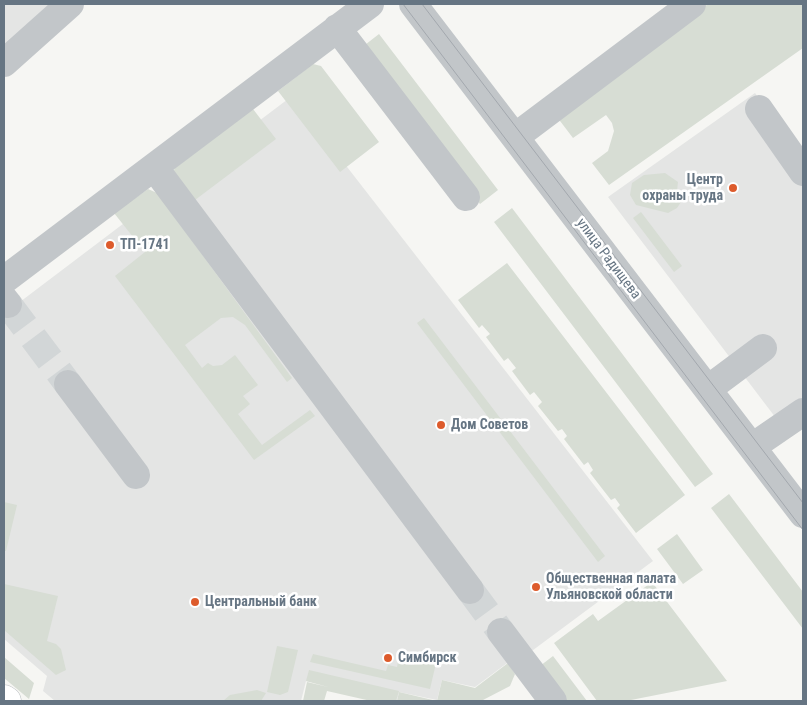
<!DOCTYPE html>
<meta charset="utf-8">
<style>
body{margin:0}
#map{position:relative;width:807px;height:705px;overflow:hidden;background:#f6f6f3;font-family:"Roboto Condensed",sans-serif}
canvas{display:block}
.frame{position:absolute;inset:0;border:5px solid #667583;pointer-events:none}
</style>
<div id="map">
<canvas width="807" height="705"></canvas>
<div class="frame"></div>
</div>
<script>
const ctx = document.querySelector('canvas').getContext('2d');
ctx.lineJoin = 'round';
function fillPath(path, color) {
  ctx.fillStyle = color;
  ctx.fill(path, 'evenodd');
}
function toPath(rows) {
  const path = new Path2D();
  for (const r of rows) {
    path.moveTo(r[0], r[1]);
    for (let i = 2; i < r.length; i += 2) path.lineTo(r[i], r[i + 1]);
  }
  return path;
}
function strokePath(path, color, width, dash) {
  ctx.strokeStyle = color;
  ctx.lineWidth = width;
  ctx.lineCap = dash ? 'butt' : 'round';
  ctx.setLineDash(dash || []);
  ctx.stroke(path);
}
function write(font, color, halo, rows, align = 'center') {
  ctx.font = font + ' "Roboto Condensed",sans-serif';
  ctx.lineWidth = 5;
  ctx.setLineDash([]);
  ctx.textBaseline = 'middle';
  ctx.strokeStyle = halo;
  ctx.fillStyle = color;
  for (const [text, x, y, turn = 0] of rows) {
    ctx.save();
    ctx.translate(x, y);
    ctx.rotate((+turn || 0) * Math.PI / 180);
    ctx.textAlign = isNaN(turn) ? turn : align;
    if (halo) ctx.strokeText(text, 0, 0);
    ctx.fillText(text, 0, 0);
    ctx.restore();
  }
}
fillPath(toPath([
 [4,4,55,4,4,51],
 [755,93,803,160,803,426,788,434,608,197],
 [292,96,653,561,521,659,518,655,475,687,442,680,437,700,399,692,397,701,392,701,306,681,301,701,55,701,43,691,47,676,4,639,4,314]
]), '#e4e5e4');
fillPath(toPath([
 [708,4,803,4,803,48,609,185,592,163,608,151,614,131,612,123,606,115,573,138,557,117],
 [379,34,498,190,480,204,361,48],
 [313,64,321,66,379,142,340,172,278,91],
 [253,109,276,139,191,203,173,172,175,168],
 [665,173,678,182,677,191,683,199,677,208,668,213,636,205,630,195,632,183,644,175],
 [148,189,157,193,182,227,292,378,287,382,245,325,233,317,221,318,185,345,202,368,208,363,213,366,222,365,235,355,258,385,243,396,250,404,238,414,262,445,310,410,315,416,254,460,115,276,145,252,114,213],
 [512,208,713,474,695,487,494,222],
 [641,212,682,266,674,272,633,218],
 [507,263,685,495,636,533,617,508,620,505,615,498,611,500,590,473,593,470,588,462,584,465,564,439,567,436,562,429,558,431,538,406,542,402,534,392,530,395,512,371,516,368,508,358,504,361,486,337,490,334,482,325,479,328,458,300],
 [424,318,605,556,598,562,417,323],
 [729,494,803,592,803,629,711,508],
 [4,502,17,505,6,551,4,551],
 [677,534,703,570,683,584,657,549],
 [652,582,727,681,626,701,597,701,554,643,593,614,598,621],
 [4,584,58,596,47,641,56,644,61,649,66,670,56,675,4,630],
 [277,646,298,650,288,692,280,695,267,692],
 [313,654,386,671,388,665,397,667,398,662,412,665,414,659,422,661,424,656,437,659,430,689,310,662],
 [553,656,587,701,567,701,540,666],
 [4,657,34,683,29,699,4,678],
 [508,663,515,674,510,686,483,700,397,701,399,692,437,701,442,680,475,688],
 [309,670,399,691,396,701,371,701,327,691,324,701,303,701,307,682,328,687,306,681],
 [257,690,266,693,261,701,223,701,230,695]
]), '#d7ddd4');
strokePath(toPath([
 [8,304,68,384],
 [470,590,501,632]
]), '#d2d6d7', 28, [28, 14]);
const major = toPath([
 [4,699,7,701]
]);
strokePath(major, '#b5b9bd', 29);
strokePath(toPath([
 [413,4,803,514],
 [337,28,466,197],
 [4,63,70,4],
 [759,109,803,172],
 [515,137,692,4],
 [154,167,470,590],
 [4,280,370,4],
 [4,299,8,304],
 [68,384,136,475],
 [708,389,763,348],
 [752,447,803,412],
 [501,632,553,701]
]), '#c2c6c9', 28);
strokePath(major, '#fff', 28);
strokePath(toPath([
 [403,4,803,530],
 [422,4,803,503]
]), '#a3a8ae', 1);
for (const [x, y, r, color] of [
 [733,188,5,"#dd5b2c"],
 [110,245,5,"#dd5b2c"],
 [441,425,5,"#dd5b2c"],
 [536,587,5,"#dd5b2c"],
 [195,602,5,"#dd5b2c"],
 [388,658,5,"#dd5b2c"]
]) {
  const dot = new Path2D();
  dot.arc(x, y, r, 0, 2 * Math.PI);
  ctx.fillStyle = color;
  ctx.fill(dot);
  strokePath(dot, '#fff', 2);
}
write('bold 14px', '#667583', '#fff', [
 ["Центр",723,180,"right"],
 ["охраны труда",723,196,"right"],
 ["ТП-1741",120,245],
 ["Дом Советов",451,425],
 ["Общественная палата",546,579],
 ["Ульяновской области",546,595],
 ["Центральный банк",205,602],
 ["Симбирск",398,658]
], 'left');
write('14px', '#667583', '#fff', [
 ["улица Радищева",608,259,53]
]);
</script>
